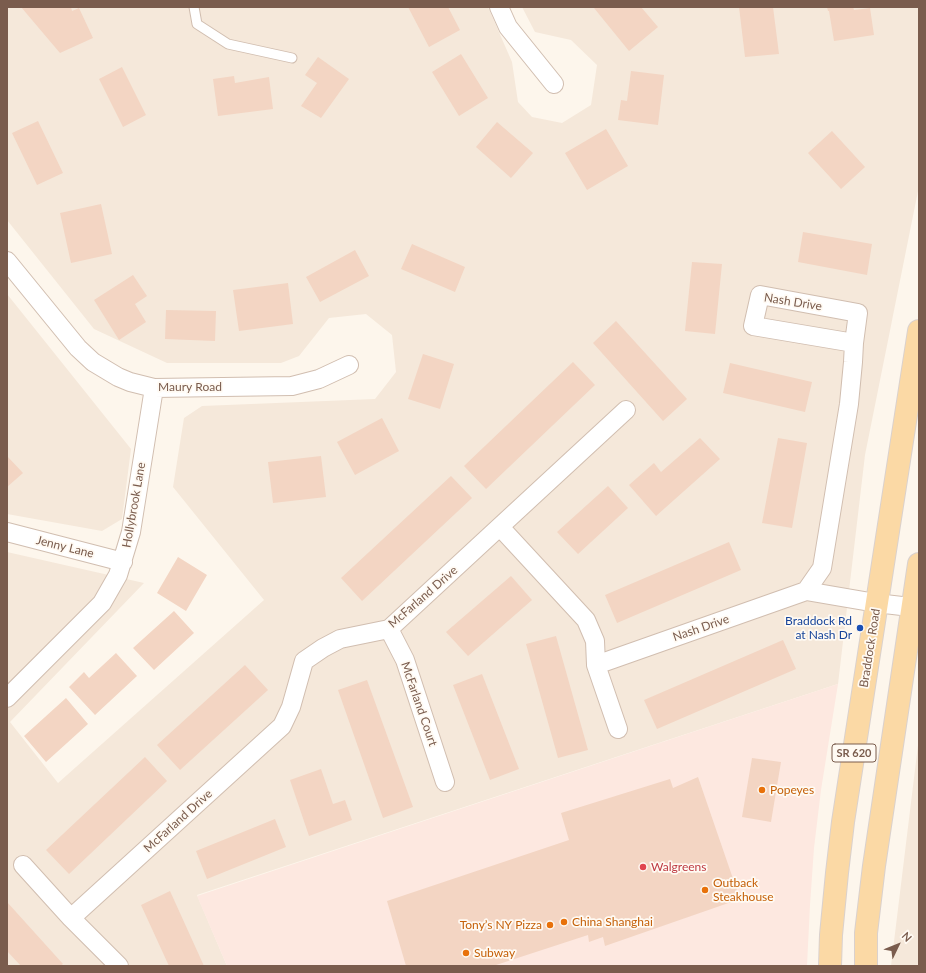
<!DOCTYPE html>
<meta charset="utf-8">
<style>
body{margin:0}
#map{position:relative;width:926px;height:973px;overflow:hidden;background:#fdf6ec;font-family:Lato,sans-serif}
canvas{display:block}
.frame{position:absolute;inset:0;border:8px solid #7a5c4d;pointer-events:none}
.north{position:absolute;left:878px;top:925px;width:40px;height:40px;-webkit-text-stroke:3px #fffaf3;paint-order:stroke;rotate:47deg;font-size:11px;font-weight:700;line-height:16px;text-align:center;color:#7a5c4d}
.north::after{content:'';display:block;margin:auto;width:14px;height:18px;background:#7a5c4d;clip-path:polygon(50% 0,100% 100%,50% 72%,0 100%)}
</style>
<div id="map">
<canvas width="926" height="973"></canvas>
<div class="frame"></div>
<div class="north">N</div>
</div>
<script>
const ctx = document.querySelector('canvas').getContext('2d');
ctx.lineJoin = 'round';
function fillPath(path, color) {
  ctx.fillStyle = color;
  ctx.fill(path, 'evenodd');
}
function toPath(rows) {
  const path = new Path2D();
  for (const r of rows) {
    path.moveTo(r[0], r[1]);
    for (let i = 2; i < r.length; i += 2) path.lineTo(r[i], r[i + 1]);
  }
  return path;
}
function strokePath(path, color, width, dash) {
  ctx.strokeStyle = color;
  ctx.lineWidth = width;
  ctx.lineCap = dash ? 'butt' : 'round';
  ctx.setLineDash(dash || []);
  ctx.stroke(path);
}
function write(font, color, halo, rows, align = 'center') {
  ctx.font = font + ' Lato,sans-serif';
  ctx.lineWidth = 3.5;
  ctx.setLineDash([]);
  ctx.textBaseline = 'middle';
  ctx.strokeStyle = halo;
  ctx.fillStyle = color;
  for (const [text, x, y, turn = 0] of rows) {
    ctx.save();
    ctx.translate(x, y);
    ctx.rotate((+turn || 0) * Math.PI / 180);
    ctx.textAlign = isNaN(turn) ? turn : align;
    if (halo) ctx.strokeText(text, 0, 0);
    ctx.fillText(text, 0, 0);
    ctx.restore();
  }
}
fillPath(toPath([
 [7,7,488,7,512,62,518,102,532,117,562,123,591,105,597,65,571,40,535,32,522,7,919,7,919,186,865,455,838,684,197,895,227,966,7,966,7,552,144,583,10,722,58,783,264,600,173,487,184,418,202,406,375,399,396,372,392,335,366,314,329,318,299,356,281,363,167,363,94,329,7,220],
 [7,294,131,449,122,519,102,531,7,514],
 [919,737,919,966,891,966,903,868]
]), '#f5e8da');
fillPath(toPath([
 [838,684,821,790,814,848,810,905,807,966,227,966,197,896]
]), '#fde8e0');
fillPath(toPath([
 [21,7,71,7,72,11,79,8,93,38,60,53],
 [408,7,448,7,460,30,429,47],
 [595,7,641,7,658,27,629,51,594,8],
 [739,7,773,7,779,54,745,57],
 [827,7,853,7,854,10,870,8,874,35,834,41,829,11,828,11],
 [461,54,488,98,459,116,432,72],
 [318,57,349,79,321,118,301,106,317,83,305,75],
 [122,67,146,115,123,127,99,79],
 [631,71,664,75,658,125,618,120,621,100,627,101],
 [234,76,235,83,269,77,273,109,218,116,213,79],
 [38,121,63,173,37,185,12,133],
 [497,122,533,153,511,178,476,147],
 [606,129,628,166,587,190,565,153],
 [832,131,865,167,841,189,808,153],
 [101,204,112,254,71,263,60,213],
 [803,232,872,244,867,275,798,262],
 [412,244,465,267,455,292,401,269],
 [355,250,369,276,320,302,306,277],
 [692,262,722,264,715,334,685,331],
 [133,275,147,296,135,304,146,322,119,340,94,300],
 [288,283,293,324,239,331,233,290],
 [166,310,216,311,215,341,165,339],
 [616,321,687,399,663,421,593,343],
 [423,354,454,364,440,409,408,399],
 [573,362,595,385,486,489,464,466],
 [730,363,812,382,805,412,723,393],
 [382,418,399,451,355,475,337,442],
 [700,438,720,459,656,516,629,485,654,463,661,472],
 [778,438,807,443,792,528,762,523],
 [7,456,23,473,7,487],
 [321,456,326,497,273,503,268,462],
 [451,476,472,498,362,601,341,578],
 [608,486,628,508,578,554,557,532],
 [729,542,741,570,617,623,605,595],
 [178,557,207,575,186,611,157,593],
 [511,576,532,600,468,656,446,632],
 [174,611,194,633,154,670,133,648],
 [556,636,588,750,558,758,526,644],
 [783,640,796,669,657,729,644,700],
 [116,653,137,676,95,715,69,687,84,672,89,678],
 [245,665,268,690,180,770,157,745],
 [482,674,519,769,490,780,453,685],
 [367,680,413,807,383,818,338,690],
 [66,698,88,724,46,762,24,736],
 [145,757,167,781,69,874,46,850],
 [752,758,781,762,771,822,742,817],
 [321,769,333,804,345,800,352,820,309,836,290,780],
 [698,777,740,899,605,946,603,937,589,942,588,935,493,966,406,966,387,901,569,840,561,813,670,779,673,788],
 [275,819,286,847,207,879,196,851],
 [170,891,204,966,169,966,141,905],
 [7,902,63,964,60,966,21,966,7,951]
]), '#f3d5c3');
const lane = toPath([
 [194,7,197,24,228,44,292,58]
]);
const street = toPath([
 [499,7,508,27,554,84],
 [7,261,78,348,93,362,118,377,130,382,154,388,292,386,319,379,349,365],
 [500,527,586,620,595,641,596,665,618,729],
 [7,532,123,562],
 [806,591,876,603,919,608],
 [389,629,405,660,445,782],
 [596,665,806,591,822,568,849,404,853,362,854,343,858,313,760,295,753,326,854,343],
 [7,698,102,603,118,575,131,532,154,388],
 [23,865,71,918,119,966],
 [71,918,282,726,291,707,304,661,323,648,340,639,389,629,626,410]
]);
const primary = toPath([
 [830,966,831,935,837,873,843,822,919,331],
 [866,966,866,933,874,866,919,564]
]);
strokePath(lane, '#d1beb0', 11);
strokePath(street, '#d1beb0', 20);
strokePath(primary, '#dad1cd', 24);
strokePath(lane, '#fff', 9);
strokePath(street, '#fff', 18);
strokePath(primary, '#fbd9a5', 22);
for (const [x, y, r, color] of [
 [860,628,4,"#1a4fb4"],
 [762,790,4,"#e8710a"],
 [643,867,4,"#e0444e"],
 [705,890,4,"#e8710a"],
 [564,922,4,"#e8710a"],
 [550,925,4,"#e8710a"],
 [466,953,4,"#e8710a"]
]) {
  const dot = new Path2D();
  dot.arc(x, y, r, 0, 2 * Math.PI);
  ctx.fillStyle = color;
  ctx.fill(dot);
  strokePath(dot, '#fffaf3', 1.5);
}
for (const [x, y, w] of [
 [854,753,44]
]) {
  const box = new Path2D();
  box.roundRect(x - w / 2, y - 9, w, 18, 3);
  ctx.fillStyle = '#fffaf3';
  ctx.fill(box);
  strokePath(box, '#7a5c4d', 1);
}
write('bold 11px', '#7a5c4d', null, [
 ["SR 620",854,753]
]);
write('12px', '#7a5c4d', '#fffaf3', [
 ["Nash Drive",793,302,9],
 ["Maury Road",190,387],
 ["Hollybrook Lane",134,505,-80],
 ["Jenny Lane",65,547,14],
 ["McFarland Drive",423,597,-41],
 ["Nash Drive",701,628,-19],
 ["Braddock Road",870,648,-81],
 ["McFarland Court",419,704,71],
 ["McFarland Drive",178,821,-42]
]);
write('12px', '#164399', '#fffaf3', [
 ["Braddock Rd",852,621],
 ["at Nash Dr",852,635]
], 'right');
write('12px', '#c56008', '#fffaf3', [
 ["Popeyes",770,790],
 ["Outback",713,883],
 ["Steakhouse",713,897],
 ["China Shanghai",572,922],
 ["Tony’s NY Pizza",542,925,"right"],
 ["Subway",474,953]
], 'left');
write('12px', '#be3a42', '#fffaf3', [
 ["Walgreens",651,867]
], 'left');
</script>
